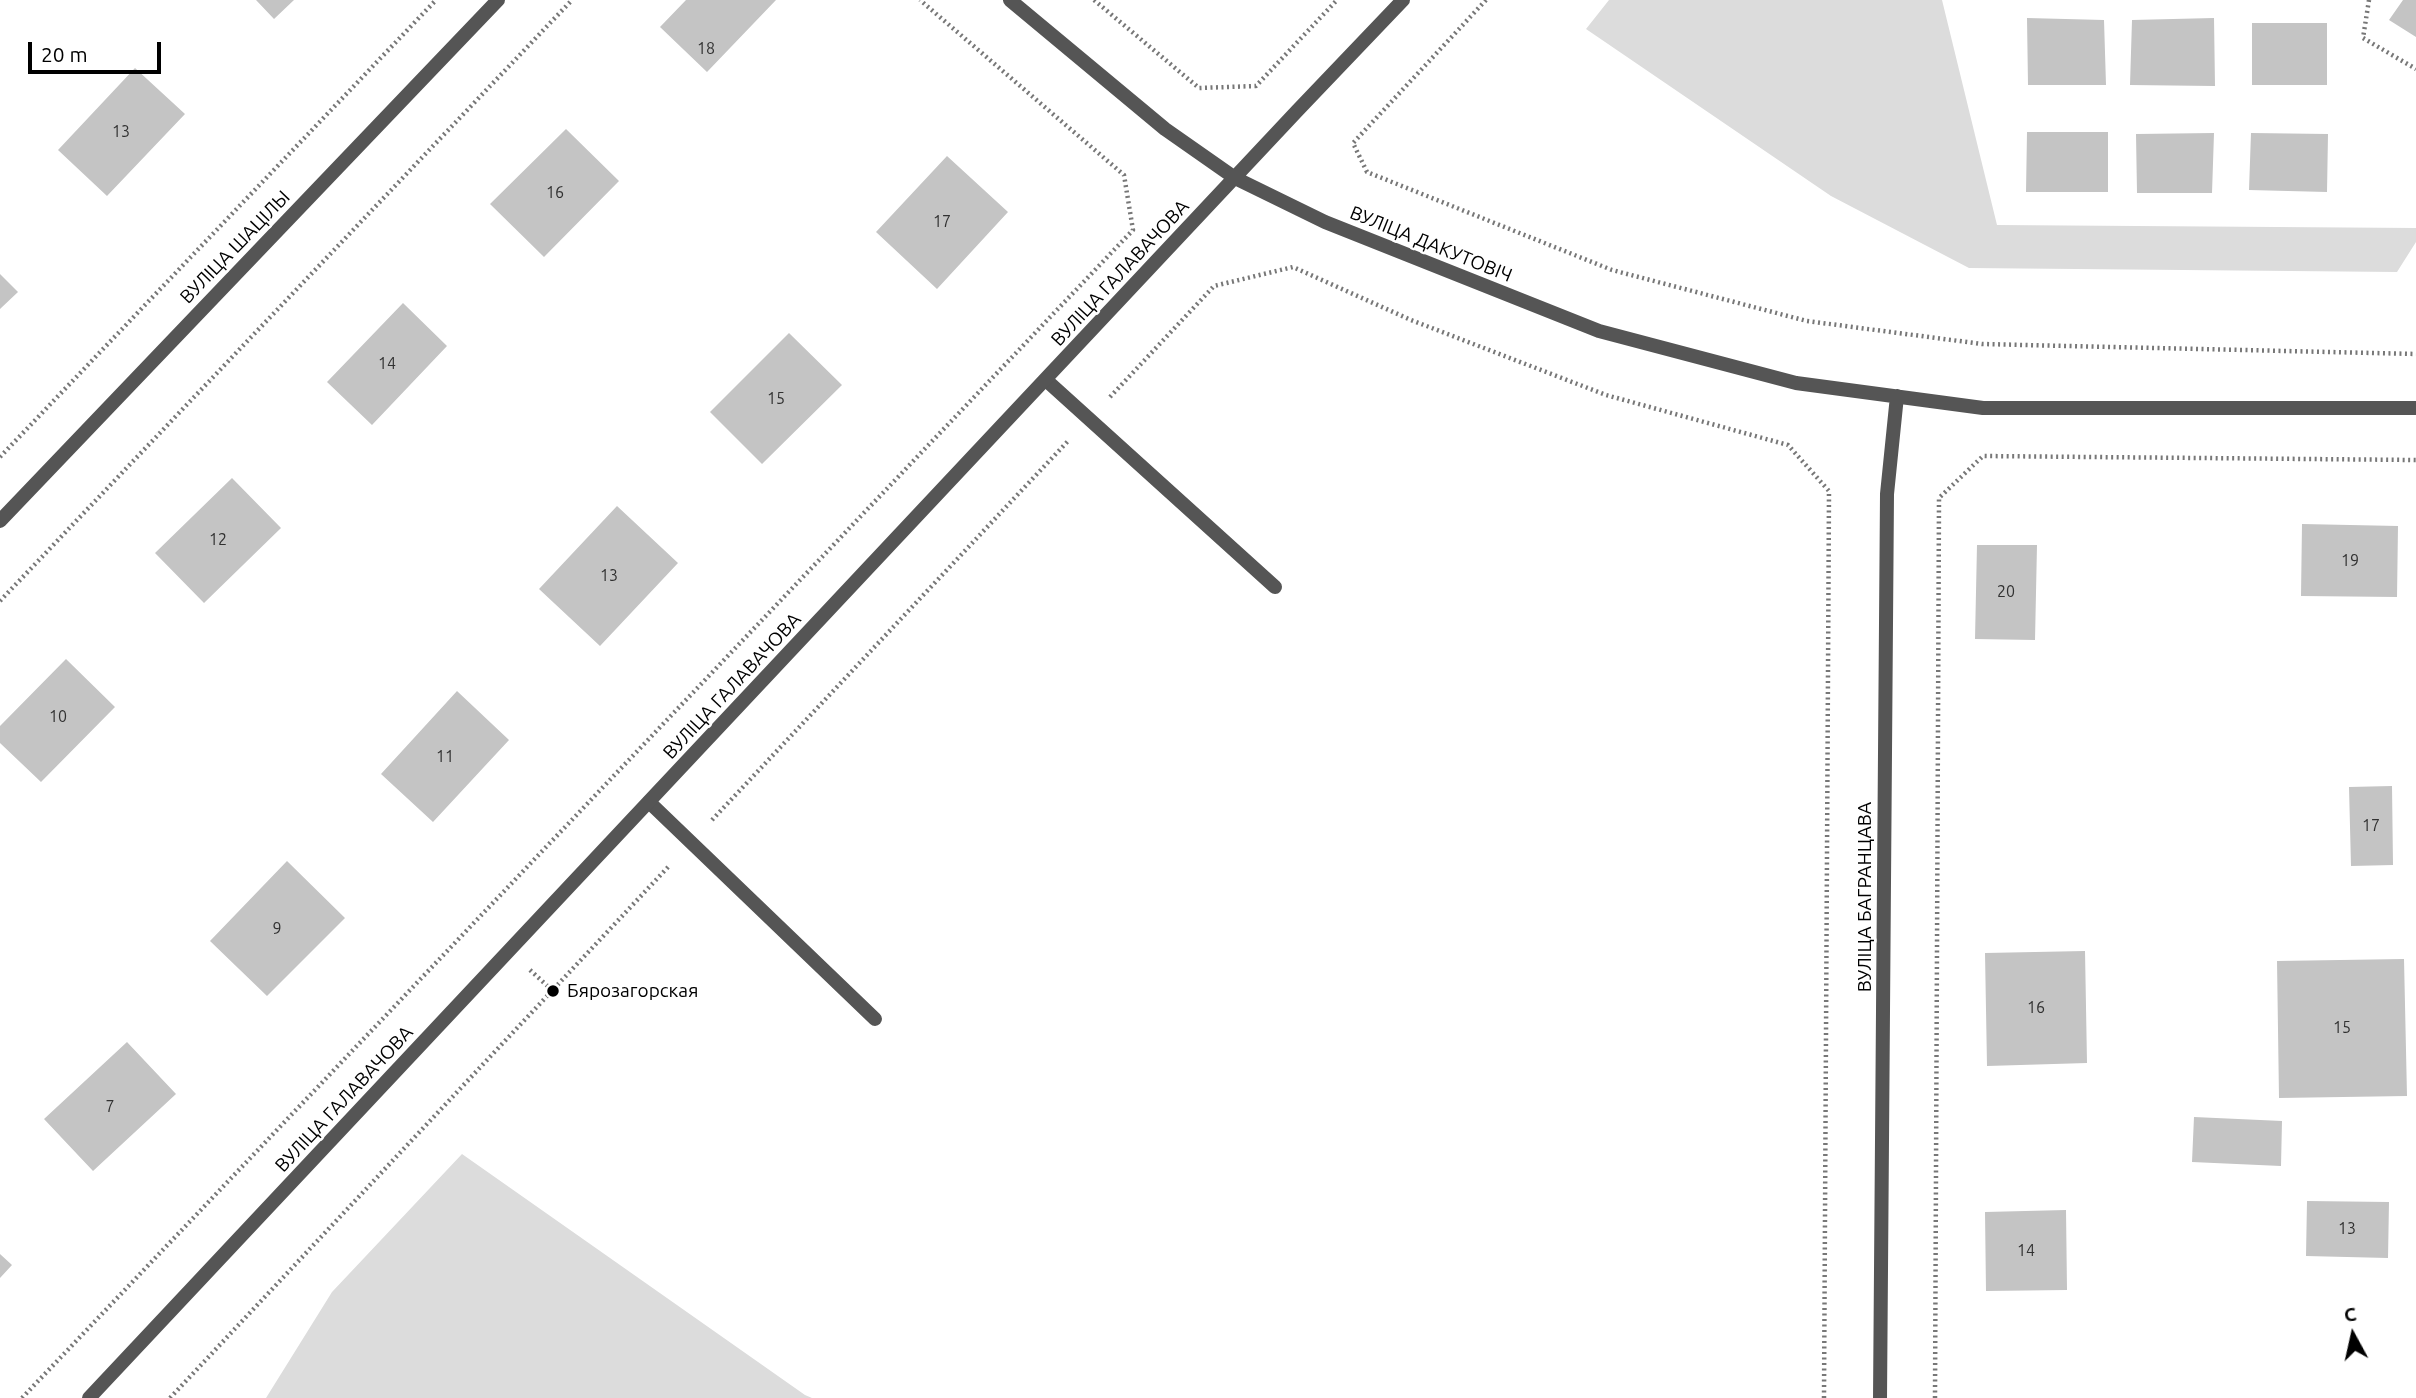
<!DOCTYPE html>
<meta charset="utf-8">
<style>
body{margin:0}
#map{position:relative;width:2416px;height:1398px;overflow:hidden;background:#fff;font-family:Ubuntu,sans-serif}
canvas{display:block}
.north{position:absolute;left:2318px;top:1300px;width:70px;height:70px;-webkit-text-stroke:5px #fff;paint-order:stroke;rotate:352deg;font-size:19px;font-weight:700;line-height:28px;text-align:center;color:#000}
.north::after{content:'';display:block;margin:auto;width:24px;height:32px;background:#000;clip-path:polygon(50% 0,100% 100%,50% 72%,0 100%)}
.scale{position:absolute;left:28px;top:42px;width:133px;height:32px;box-sizing:border-box;border:4px solid #000;border-top:0;padding-left:9px;font-size:21px;line-height:24px;white-space:nowrap;color:#000;-webkit-text-stroke:5px #fff;paint-order:stroke}
</style>
<div id="map">
<canvas width="2416" height="1398"></canvas>
<div class="north">С</div>
<div class="scale">20 m</div>
</div>
<script>
const ctx = document.querySelector('canvas').getContext('2d');
ctx.lineJoin = 'round';
function fillPath(path, color) {
  ctx.fillStyle = color;
  ctx.fill(path, 'evenodd');
}
function toPath(rows) {
  const path = new Path2D();
  for (const r of rows) {
    path.moveTo(r[0], r[1]);
    for (let i = 2; i < r.length; i += 2) path.lineTo(r[i], r[i + 1]);
  }
  return path;
}
function strokePath(path, color, width, dash) {
  ctx.strokeStyle = color;
  ctx.lineWidth = width;
  ctx.lineCap = dash ? 'butt' : 'round';
  ctx.setLineDash(dash || []);
  ctx.stroke(path);
}
function write(font, color, halo, rows, align = 'center') {
  ctx.font = font + ' Ubuntu,sans-serif';
  ctx.lineWidth = 5;
  ctx.setLineDash([]);
  ctx.textBaseline = 'middle';
  ctx.strokeStyle = halo;
  ctx.fillStyle = color;
  for (const [text, x, y, turn = 0] of rows) {
    ctx.save();
    ctx.translate(x, y);
    ctx.rotate((+turn || 0) * Math.PI / 180);
    ctx.textAlign = isNaN(turn) ? turn : align;
    if (halo) ctx.strokeText(text, 0, 0);
    ctx.fillText(text, 0, 0);
    ctx.restore();
  }
}
fillPath(toPath([
 [1609,0,1942,0,1997,225,2416,228,2416,242,2397,272,1969,268,1831,196,1586,29],
 [462,1154,805,1395,812,1398,266,1398,332,1292]
]), '#dcdcdc');
fillPath(toPath([
 [256,0,294,0,274,19],
 [686,0,776,0,707,72,660,27],
 [2403,0,2416,0,2416,37,2389,20],
 [2027,18,2104,20,2106,85,2028,85],
 [2214,18,2215,86,2130,85,2132,20],
 [2252,23,2327,23,2327,85,2252,85],
 [135,68,185,114,107,196,58,150],
 [566,129,619,181,544,257,490,204],
 [2027,132,2108,132,2108,192,2026,192],
 [2214,133,2212,193,2137,193,2136,134],
 [2251,133,2328,134,2327,192,2249,190],
 [947,156,1008,212,937,289,876,232],
 [0,274,18,292,0,309],
 [403,303,447,346,372,425,327,382],
 [789,333,842,385,762,464,710,412],
 [232,478,281,528,204,603,155,553],
 [617,506,678,563,600,646,539,589],
 [2302,524,2398,526,2397,597,2301,596],
 [1977,545,2037,545,2035,640,1975,639],
 [66,659,115,707,41,782,0,743,0,726],
 [457,691,509,740,433,822,381,774],
 [2392,786,2393,865,2351,866,2349,787],
 [287,861,345,918,267,996,210,941],
 [2085,951,2087,1063,1987,1066,1985,953],
 [2404,959,2407,1096,2279,1098,2277,961],
 [127,1042,176,1094,93,1171,44,1119],
 [2194,1117,2282,1121,2281,1166,2192,1162],
 [2307,1201,2389,1202,2388,1258,2306,1256],
 [2066,1210,2067,1290,1986,1291,1985,1212],
 [0,1254,12,1265,0,1278]
]), '#c4c4c4');
strokePath(toPath([
 [1094,0,1199,88,1256,86,1337,0],
 [1486,0,1353,143,1367,172,1612,270,1807,321,1982,344,2416,354],
 [2369,0,2363,38,2416,69],
 [1110,397,1214,286,1293,267,1411,320,1606,395,1788,445,1829,491,1824,1398],
 [0,457,436,0],
 [0,601,572,0],
 [712,820,1068,441],
 [530,970,553,991],
 [22,1398,1133,230,1124,175,920,0],
 [170,1398,670,865],
 [1935,1398,1939,498,1983,456,2416,460]
]), '#777', 4.5, [2, 3.5]);
strokePath(toPath([
 [1046,380,1275,587],
 [649,802,875,1019]
]), '#555', 14);
strokePath(toPath([
 [1010,0,1165,129,1235,178,1325,222,1599,331,1796,383,1983,408,2416,408],
 [0,521,498,0],
 [89,1398,1297,111,1403,0],
 [1880,1398,1887,494,1897,396]
]), '#555', 14);
for (const [x, y, r, color] of [
 [553,991,7,"#000"]
]) {
  const dot = new Path2D();
  dot.arc(x, y, r, 0, 2 * Math.PI);
  ctx.fillStyle = color;
  ctx.fill(dot);
  strokePath(dot, '#fff', 2.5);
}
write('16px', '#313131', null, [
 ["18",706,49],
 ["13",121,132],
 ["16",555,193],
 ["17",942,222],
 ["14",387,364],
 ["15",776,399],
 ["12",218,540],
 ["19",2350,561],
 ["13",609,576],
 ["20",2006,592],
 ["10",58,717],
 ["11",445,757],
 ["17",2371,826],
 ["9",277,929],
 ["16",2036,1008],
 ["15",2342,1028],
 ["7",110,1107],
 ["13",2347,1229],
 ["14",2026,1251]
]);
write('19px', '#000', '#fff', [
 ["ВУЛІЦА ДАКУТОВІЧ",1431,244,22],
 ["ВУЛІЦА ШАЦІЛЫ",235,247,-46],
 ["ВУЛІЦА ГАЛАВАЧОВА",1120,273,-47],
 ["ВУЛІЦА ГАЛАВАЧОВА",732,686,-47],
 ["ВУЛІЦА БАГРАНЦАВА",1865,897,-90],
 ["ВУЛІЦА ГАЛАВАЧОВА",344,1099,-47]
]);
write('19px', '#000', '#fff', [
 ["Бярозагорская",567,991]
], 'left');
</script>
